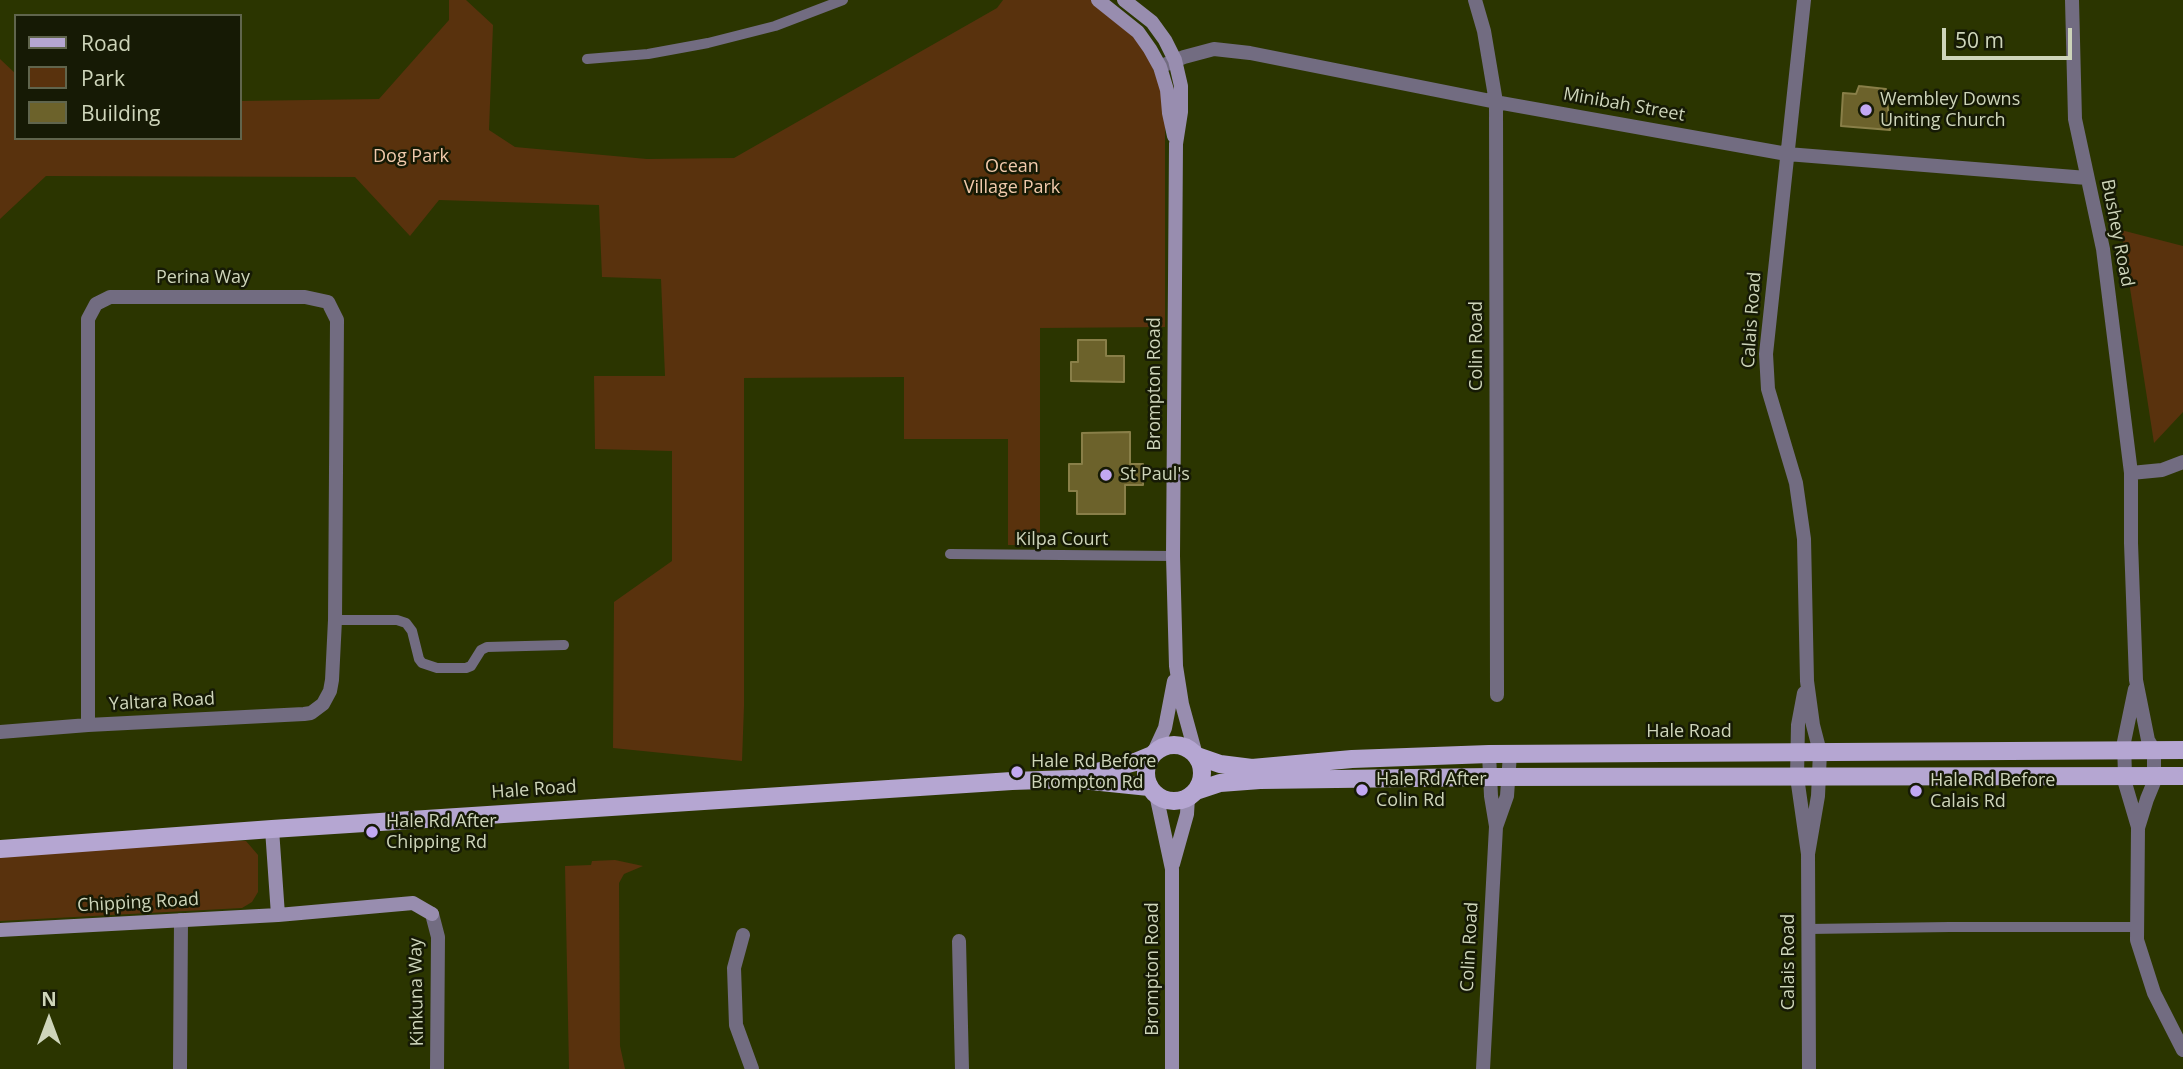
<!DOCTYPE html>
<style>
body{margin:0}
#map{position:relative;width:2183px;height:1069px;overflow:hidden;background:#2b3500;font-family:"Open Sans",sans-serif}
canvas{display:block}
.legend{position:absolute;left:14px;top:14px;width:228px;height:126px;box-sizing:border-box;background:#161a05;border:2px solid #60654d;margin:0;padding:9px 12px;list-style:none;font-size:21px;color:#ced5ba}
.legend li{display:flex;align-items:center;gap:14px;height:35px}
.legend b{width:35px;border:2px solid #60654d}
.north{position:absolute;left:14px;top:985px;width:70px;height:70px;-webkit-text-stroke:5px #161a05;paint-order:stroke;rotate:0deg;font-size:19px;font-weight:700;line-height:28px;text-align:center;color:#ced5ba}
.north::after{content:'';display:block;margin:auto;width:24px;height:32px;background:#ced5ba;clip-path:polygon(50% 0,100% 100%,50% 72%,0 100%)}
.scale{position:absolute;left:1942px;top:28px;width:130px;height:32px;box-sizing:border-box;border:4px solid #ced5ba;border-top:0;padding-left:9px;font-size:21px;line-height:24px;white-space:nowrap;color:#ced5ba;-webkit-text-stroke:5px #161a05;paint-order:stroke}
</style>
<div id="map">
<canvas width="2183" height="1069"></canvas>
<ul class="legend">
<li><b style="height:9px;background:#b5a6d2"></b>Road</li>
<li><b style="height:19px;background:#59320d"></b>Park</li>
<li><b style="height:19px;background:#6c622b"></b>Building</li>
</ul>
<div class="north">N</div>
<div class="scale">50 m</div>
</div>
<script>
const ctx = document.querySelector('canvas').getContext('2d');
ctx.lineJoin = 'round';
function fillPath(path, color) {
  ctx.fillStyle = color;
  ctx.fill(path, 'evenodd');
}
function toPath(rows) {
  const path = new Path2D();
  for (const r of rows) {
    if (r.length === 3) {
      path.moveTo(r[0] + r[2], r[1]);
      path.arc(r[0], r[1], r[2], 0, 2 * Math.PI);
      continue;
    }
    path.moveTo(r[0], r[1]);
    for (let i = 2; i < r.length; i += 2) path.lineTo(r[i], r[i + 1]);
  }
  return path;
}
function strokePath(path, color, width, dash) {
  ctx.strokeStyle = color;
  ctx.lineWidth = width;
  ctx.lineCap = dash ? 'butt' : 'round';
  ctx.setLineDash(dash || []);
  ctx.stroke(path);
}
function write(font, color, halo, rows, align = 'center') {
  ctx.font = font + ' "Open Sans",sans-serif';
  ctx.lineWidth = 5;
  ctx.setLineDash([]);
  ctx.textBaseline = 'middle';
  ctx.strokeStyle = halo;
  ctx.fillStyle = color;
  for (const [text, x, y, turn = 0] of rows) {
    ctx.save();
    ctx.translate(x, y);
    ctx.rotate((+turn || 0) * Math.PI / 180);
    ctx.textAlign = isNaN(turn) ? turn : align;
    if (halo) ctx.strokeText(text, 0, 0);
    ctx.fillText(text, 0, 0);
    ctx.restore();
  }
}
fillPath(toPath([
 [449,0,466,0,493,25,489,130,515,147,647,159,734,158,997,8,1003,0,1093,0,1112,13,1146,51,1162,91,1165,113,1165,327,1040,328,1040,545,1008,545,1008,439,904,439,904,377,744,378,744,706,742,761,613,748,614,602,672,561,672,451,595,449,594,376,665,376,661,279,602,277,599,205,439,200,410,236,355,177,46,176,0,219,0,59,16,74,16,138,240,138,240,101,379,99,449,20],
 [2121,230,2183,246,2183,412,2154,443],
 [228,841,246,841,258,855,258,892,252,902,242,908,0,921,0,856],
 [615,860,643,866,624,874,619,883,620,1046,625,1069,569,1069,565,866,591,865,592,861]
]), '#59320d');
const building = toPath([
 [1859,86,1886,89,1890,130,1841,126,1843,93,1856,94,1859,86],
 [1078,340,1106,340,1106,356,1124,356,1124,382,1071,381,1071,362,1078,362,1078,340],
 [1130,432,1130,464,1143,464,1143,485,1125,485,1125,514,1077,514,1077,491,1069,491,1069,464,1082,464,1082,433,1130,432]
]);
fillPath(building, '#6c622b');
strokePath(building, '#897f48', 2);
strokePath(toPath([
 [587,59,648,54,708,43,775,26,843,0],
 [950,554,1173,556],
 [335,620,397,620,406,623,412,631,419,659,422,663,437,668,466,668,471,666,481,650,487,647,564,645],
 [1808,929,1950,927,2135,927]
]), '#726c81', 10);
strokePath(toPath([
 [1475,0,1484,31,1496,102,1497,695],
 [1804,0,1766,354,1768,389,1796,483,1804,539,1807,681,1813,725,1820,752,1818,796,1808,854],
 [2072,0,2075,119,2103,249,2131,473,2131,543,2136,680,2148,740,2154,750,2154,782,2147,799,2138,828,2137,940,2154,993,2183,1050],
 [1164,65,1184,57,1214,49,1250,53,1496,102,1787,154,2087,178],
 [2131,473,2162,470,2183,462],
 [2135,689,2124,742,2125,776,2125,783,2138,827],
 [1804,693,1798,725,1797,777,1808,854,1809,1069],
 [0,732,88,725,304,714,311,713,323,704,330,691,332,680,335,620,337,320,328,302,305,297,110,297,96,304,88,319,88,725],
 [1489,754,1491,796,1496,826],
 [432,914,438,937,437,1069],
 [743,935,734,968,736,1025,752,1069],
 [959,941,962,1069],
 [180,1069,181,920],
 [1483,1069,1496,827,1507,796,1510,754]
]), '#726c81', 14);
strokePath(toPath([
 [1098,0,1138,32,1150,49,1160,67,1167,90,1169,113,1174,136],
 [1124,0,1152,22,1165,40,1175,60,1181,86,1181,112,1176,144,1173,556,1176,666,1182,704,1196,755],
 [1153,754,1165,728,1174,681],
 [1156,794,1172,869,1172,1069],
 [272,829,278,915],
 [1173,864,1187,814,1188,797],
 [0,930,278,915,413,903,432,914]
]), '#988daf', 14);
strokePath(toPath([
 [1174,773,28],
 [1197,756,1220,764,1252,768,1352,759,1489,754,2183,750],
 [1082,776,1135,762,1152,755],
 [1196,791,1220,783,1260,780,1489,777,2183,776],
 [0,849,272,829,1012,781,1072,779,1149,787]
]), '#b5a6d2', 18);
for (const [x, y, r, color] of [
 [1866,110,7,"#c2a8f3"],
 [1106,475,7,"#c2a8f3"],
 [1017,772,7,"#c2a8f3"],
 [1362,790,7,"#c2a8f3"],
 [1916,791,7,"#c2a8f3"],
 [372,832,7,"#c2a8f3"]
]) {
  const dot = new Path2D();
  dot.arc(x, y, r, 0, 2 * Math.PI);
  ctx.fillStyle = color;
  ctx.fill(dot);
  strokePath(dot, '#161a05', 2.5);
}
write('18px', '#ced5ba', '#161a05', [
 ["Wembley Downs",1880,100],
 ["Uniting Church",1880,121],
 ["St Paul's",1120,475],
 ["Hale Rd Before",1031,762],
 ["Brompton Rd",1031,783],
 ["Hale Rd After",1376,780],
 ["Colin Rd",1376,801],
 ["Hale Rd Before",1930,781],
 ["Calais Rd",1930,802],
 ["Hale Rd After",386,822],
 ["Chipping Rd",386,843]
], 'left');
write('18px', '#ced5ba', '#161a05', [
 ["Minibah Street",1624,105,10],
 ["Bushey Road",2117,233,79],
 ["Perina Way",203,278],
 ["Calais Road",1752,320,-86],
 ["Colin Road",1477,346,-90],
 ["Brompton Road",1155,384,-90],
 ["Kilpa Court",1062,540],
 ["Yaltara Road",162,702,-3],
 ["Hale Road",1689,732],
 ["Hale Road",534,790,-4],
 ["Chipping Road",138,903,-3],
 ["Colin Road",1470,947,-87],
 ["Calais Road",1789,962,-90],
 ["Brompton Road",1153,969,-90],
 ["Kinkuna Way",417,992,-91]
]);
write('18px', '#f1caac', '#161a05', [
 ["Dog Park",411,157],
 ["Ocean",1012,167],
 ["Village Park",1012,188]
]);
</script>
